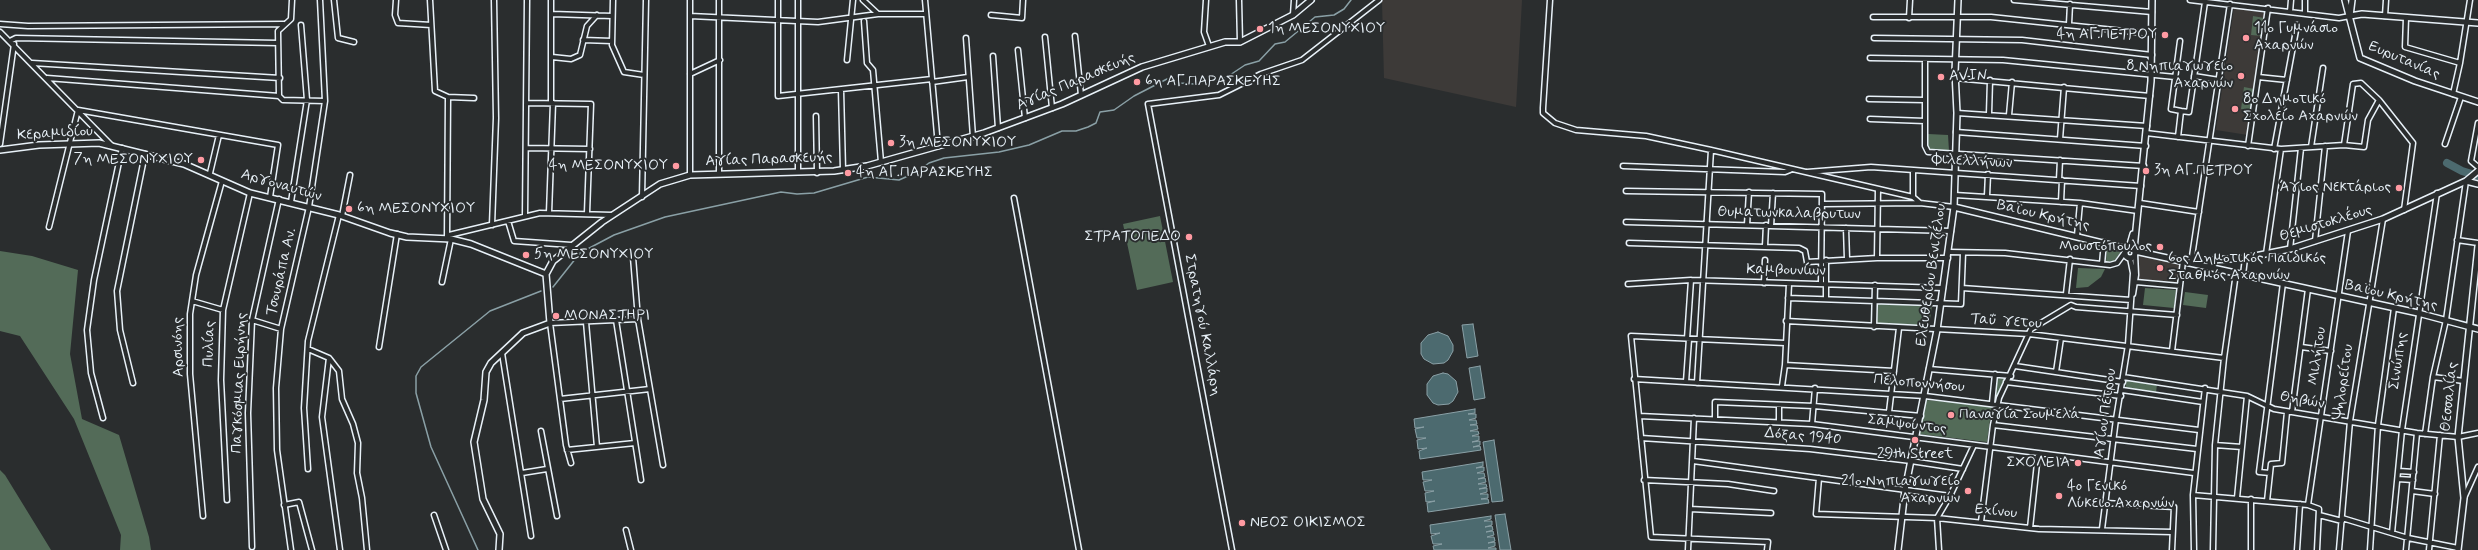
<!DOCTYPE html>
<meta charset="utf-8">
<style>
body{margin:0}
canvas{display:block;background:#2a2d2e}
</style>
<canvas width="2478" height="550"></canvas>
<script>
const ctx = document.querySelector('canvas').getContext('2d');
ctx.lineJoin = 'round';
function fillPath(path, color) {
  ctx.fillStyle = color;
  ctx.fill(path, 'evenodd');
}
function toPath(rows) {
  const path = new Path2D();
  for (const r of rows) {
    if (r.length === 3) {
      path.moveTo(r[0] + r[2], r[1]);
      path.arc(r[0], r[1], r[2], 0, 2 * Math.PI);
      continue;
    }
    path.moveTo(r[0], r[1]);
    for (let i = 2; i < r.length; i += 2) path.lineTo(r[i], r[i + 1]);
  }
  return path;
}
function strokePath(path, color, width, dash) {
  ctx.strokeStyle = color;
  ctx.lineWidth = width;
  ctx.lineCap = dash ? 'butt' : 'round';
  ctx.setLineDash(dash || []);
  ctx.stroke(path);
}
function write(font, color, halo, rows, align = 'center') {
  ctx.font = font + ' Mynerve,sans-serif';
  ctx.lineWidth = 4;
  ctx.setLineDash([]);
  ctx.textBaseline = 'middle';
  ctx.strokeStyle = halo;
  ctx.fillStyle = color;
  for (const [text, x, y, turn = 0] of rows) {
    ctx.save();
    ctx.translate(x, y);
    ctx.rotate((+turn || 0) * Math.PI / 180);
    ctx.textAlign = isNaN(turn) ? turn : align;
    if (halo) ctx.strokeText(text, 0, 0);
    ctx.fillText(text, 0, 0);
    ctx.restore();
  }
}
fillPath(toPath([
 [1382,0,1522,0,1516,107,1384,78],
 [2234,8,2266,13,2248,135,2216,130],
 [2139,254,2182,263,2180,282,2139,279]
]), '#3d3a38');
fillPath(toPath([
 [2253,16,2264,18,2262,36,2251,35],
 [2244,87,2254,89,2251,111,2241,109],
 [1928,134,1948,135,1949,151,1927,149],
 [1160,216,1173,282,1137,290,1123,224],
 [2107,249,2114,251,2121,252,2114,261,2106,262],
 [0,251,32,256,78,270,70,354,82,419,119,435,149,537,151,550,120,550,121,535,74,419,20,336,0,331],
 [2078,268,2105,269,2101,277,2088,287,2076,288],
 [2145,288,2176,290,2174,308,2143,305],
 [2185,292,2208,295,2206,308,2183,305],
 [1878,304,1932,306,1929,326,1877,323],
 [1997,378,2005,379,1994,403],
 [2127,379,2157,384,2156,393,2125,389],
 [1926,400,1992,405,1987,442,1919,434],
 [0,470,5,475,51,550,0,550]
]), '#536b58');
const water = toPath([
 [1473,324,1478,356,1467,358,1462,325,1473,324],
 [1438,332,1448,336,1453,345,1453,351,1448,360,1444,363,1433,364,1424,359,1421,354,1421,343,1428,335,1438,332],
 [1480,366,1485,398,1474,400,1469,368,1480,366],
 [1443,373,1448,374,1456,381,1458,392,1453,401,1449,404,1438,405,1433,403,1427,395,1427,384,1433,376,1443,373],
 [1475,409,1475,413,1468,414,1476,414,1476,418,1469,420,1476,420,1477,424,1470,425,1477,425,1478,429,1470,431,1478,431,1479,434,1472,436,1479,436,1479,440,1472,442,1480,441,1480,445,1473,447,1480,446,1481,450,1420,459,1419,451,1427,448,1418,449,1417,440,1426,438,1417,438,1415,429,1424,427,1415,428,1414,419,1475,409],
 [1494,440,1503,501,1492,502,1483,442,1494,440],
 [1483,462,1483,466,1476,468,1484,467,1484,471,1477,473,1484,473,1485,477,1478,479,1485,478,1486,482,1478,484,1486,484,1487,487,1479,489,1487,488,1487,492,1480,494,1488,494,1488,498,1481,499,1488,499,1489,503,1428,512,1427,503,1435,501,1426,502,1425,493,1434,491,1425,491,1423,482,1432,480,1423,480,1422,472,1483,462],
 [1505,514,1511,550,1500,550,1495,515,1505,514],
 [1491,516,1491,519,1484,521,1492,521,1492,525,1485,527,1492,526,1493,530,1486,532,1493,531,1494,535,1487,537,1494,537,1495,541,1488,543,1495,542,1495,546,1488,548,1496,548,1496,550,1434,550,1433,546,1442,544,1433,544,1431,536,1440,533,1431,534,1430,525,1491,516]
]);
fillPath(water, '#4c6a6f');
strokePath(water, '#8aa0a6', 1);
strokePath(toPath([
 [553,287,580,253,614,235,665,217,781,192,797,194,814,193,868,177,899,180,915,173,929,163,944,158,999,152,1029,145,1062,131,1076,131,1088,127,1096,123,1100,112,1114,110,1134,96,1167,79,1180,83,1194,84,1218,80,1227,77,1245,65,1259,61,1275,44,1285,42,1315,17,1334,15,1344,9,1351,0],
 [478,550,431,447,416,393,416,376,421,367,490,311,541,291]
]), '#8aa0a6', 1.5);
strokePath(toPath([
 [2447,163,2462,171,2478,176]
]), '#4c6a6f', 8);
const minor = toPath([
 [334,0,338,38,354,42],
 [396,0,395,15,398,23,431,25],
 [430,0,435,91,448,97,447,239],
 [551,0,551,103],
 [613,0,612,45,624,72,644,75],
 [690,0,690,175],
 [719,0,719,174],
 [778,0,778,96,932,79],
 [863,0,878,14,925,14],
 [925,0,938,146],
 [1206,0,1204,32,1209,46],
 [1239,0,1240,42],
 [1550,0,1543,108,1543,113,1555,123,1576,130,1646,136,1711,150,1913,197,1920,203],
 [2014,0,2152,12],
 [2190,0,2339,18,2350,16],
 [2290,12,2291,0],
 [2305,13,2305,0],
 [552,14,612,16],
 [991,15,1022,18,1023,0],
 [1293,15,1294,0],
 [690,16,818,22,878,14],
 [2385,16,2386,0],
 [1873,17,1991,17,2152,34],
 [1909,18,1910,0],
 [2406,18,2405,47,2460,63],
 [864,21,867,63,873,70,881,162],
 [0,24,28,26,284,24],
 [2069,24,2070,4],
 [0,32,112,146],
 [1075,36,1081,95],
 [1045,37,1052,108],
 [966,38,973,137],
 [1874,38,2022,40,2152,55],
 [583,40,612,41],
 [10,41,16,38,278,43],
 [2180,41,2171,109,2181,111],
 [1018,50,1025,118],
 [993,56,998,128],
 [552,57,571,59,580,55,587,26,597,15],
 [1870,58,2003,60,2175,77],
 [1925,59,1925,146,1928,152,2144,166],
 [847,60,853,0],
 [32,63,280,78],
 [690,74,720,60],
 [2194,76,2219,80],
 [2258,77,2287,80],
 [47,78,279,96,283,100,325,101],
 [1955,78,2150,96],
 [932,82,968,77],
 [841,90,843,170],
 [2453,94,2460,63,2470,0],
 [279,96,278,31,291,19,292,0],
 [448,97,474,98],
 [1869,99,1925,100],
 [528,103,591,104,587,213],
 [1957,113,2147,126],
 [1989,114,1990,80],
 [2009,115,2012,82],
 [816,116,817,173],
 [1870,119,1925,121],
 [2478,123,2471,161,2478,167],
 [1956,132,2146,146],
 [2146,133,2281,149,2344,145,2364,147,2368,120,2379,100],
 [2178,137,2181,111,2189,112,2205,2],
 [2060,139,2064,87],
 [0,144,14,44],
 [2445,144,2461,97],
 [2344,145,2353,84,2361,83,2379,100,2413,143,2404,210],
 [2248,146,2268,8],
 [2311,147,2323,68],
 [527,148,590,149],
 [2274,149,2297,25],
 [1623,166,1785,172,1790,170],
 [798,172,798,0],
 [1807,172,1871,167,2141,186],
 [210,173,219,135],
 [2059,180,2060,160],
 [1626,191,1822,194,1821,283],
 [1955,195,2080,203,2138,211],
 [1987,196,1988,174],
 [642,197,646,0],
 [1913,197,1913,170],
 [1014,198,1079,550],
 [291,202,307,100,301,25],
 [2061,202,2062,180],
 [2140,203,2199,212],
 [1822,204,1920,203,1954,207],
 [549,213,553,103],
 [342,216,350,175],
 [525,216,527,0],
 [508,221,514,241,571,245],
 [1626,222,1951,231],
 [492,225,496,118,494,0],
 [1747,225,1749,192],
 [1771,226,1773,193],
 [49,227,78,110,278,145,270,197],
 [1846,228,1847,259],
 [2077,236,2080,203],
 [447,238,449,235,540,213,612,215],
 [2457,240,2478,243],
 [2315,241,2325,146],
 [1629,243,1799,248,1805,251,1807,262,1877,258,1948,258],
 [1765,246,1766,225],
 [2290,249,2301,148],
 [1949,252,2005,253,2110,265,2117,263,2125,252],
 [2266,254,2281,149],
 [633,257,638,319,663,465],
 [1877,258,1878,189],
 [2191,263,2230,4],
 [2102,264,2104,242],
 [2243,275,2245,258],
 [442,282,451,239],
 [2136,282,2180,286],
 [1764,283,1765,260],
 [1628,284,1691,280,1943,288],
 [1962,288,2131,300],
 [2066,294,2070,259],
 [2133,294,2136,275,2135,253],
 [1788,298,1961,304,1963,253],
 [1826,298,1826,260],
 [192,301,223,310],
 [252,320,281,329],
 [616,320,641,480],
 [1786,321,2029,334,2224,358],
 [586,322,597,447],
 [1874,327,1875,285],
 [1687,339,1691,280],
 [379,347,397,234],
 [2301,347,2331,351],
 [308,349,329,358,322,417,340,550],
 [2172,351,2183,261],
 [502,353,531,536],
 [329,358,339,371,342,399,353,424,358,443,357,473,362,498,367,550],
 [1785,365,1894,371],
 [2015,366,2123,382],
 [1929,369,2011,376],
 [2056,372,2061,338],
 [2123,377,2247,396,2274,409,2417,433,2458,437,2478,433],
 [2433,377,2464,381],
 [1634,379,1925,396,2199,430],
 [1686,382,1689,339],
 [2006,382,2121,396],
 [133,383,120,330,117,291,145,154],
 [1697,383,1711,150],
 [1782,386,1785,365,1789,284],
 [2122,390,2203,402],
 [560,399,650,389],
 [1992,403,1995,374],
 [1889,412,1899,328],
 [2292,412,2308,289],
 [1639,416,1812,424,2194,473],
 [103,418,91,373,87,330,94,280,122,148],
 [1715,419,1715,402,1814,406,1921,416],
 [1779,422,1779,405],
 [1812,424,1815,388],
 [1993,425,2197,449],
 [541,431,557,516],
 [2425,434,2433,377,2446,320,2466,181],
 [1641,438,1810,449,1911,461,1963,469],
 [2215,445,2242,447],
 [567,450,635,443],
 [1693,461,1950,496],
 [571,463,566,445,550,323,638,319],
 [308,469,304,408,308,341,339,215],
 [2399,471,2414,472],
 [522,473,547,469],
 [2270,473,2259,472,2283,283],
 [1819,478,1816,514,1937,518,2039,529,2172,532],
 [2398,479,2413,480],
 [1644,480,1728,484,1774,491],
 [2412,491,2435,494],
 [2193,495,2308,505,2319,509,2317,550],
 [2237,498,2247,396],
 [2464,498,2478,467],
 [2251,499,2251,550],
 [227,500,221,380,223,310,250,193],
 [2267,501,2271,464,2282,463,2287,412],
 [2106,503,2174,507,2172,550],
 [284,505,299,502,312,550],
 [2308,505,2348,231],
 [1690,509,1771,513],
 [434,515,446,550],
 [2319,515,2342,521],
 [203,516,190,374,190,314,196,275,222,181],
 [2342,518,2408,538,2458,548],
 [1981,522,1993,425,1999,398,2031,329,2071,305,2076,307,2177,315],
 [2030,528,2038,454],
 [2102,529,2116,419,2128,345,2133,273,2130,258],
 [626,530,631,550],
 [2392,533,2402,430,2437,193],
 [252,547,248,413,252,320,279,199],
 [291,550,277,450,276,388,281,329,309,207,325,101,320,0],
 [1232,550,1148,104,1219,95,1261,74,1302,60,1379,0],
 [1688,550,1694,418],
 [1767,550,1768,542,1651,537,1631,336,1785,343],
 [1939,550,1937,518,1950,496,1974,445],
 [2194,550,2193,495,2205,388],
 [2213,550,2215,445,2224,358,2236,273],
 [2297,550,2300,504],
 [2339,550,2350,421,2383,219],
 [2370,550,2378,425,2394,308],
 [2406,550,2417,433],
 [2429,550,2440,435]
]);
const tertiary = toPath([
 [2345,0,2360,58,2415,81,2478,102],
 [2350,16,2362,14,2478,23],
 [2350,16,2352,0],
 [0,150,39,145,99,143,184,164,250,193,339,215,390,233,407,237,451,239,471,244,546,274],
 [2466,181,2478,184],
 [1954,207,2127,249],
 [2129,248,2133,234],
 [2130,253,5],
 [2134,249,2151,81,2152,0],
 [2135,251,2418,313,2478,329],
 [2209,267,2211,260,2245,258,2290,249,2383,219,2466,181,2478,171],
 [499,550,500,534,483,499,474,442,484,400,486,372,491,363,523,333,550,323,546,274,553,261,602,222,660,184,690,175,834,171,867,166,984,133,1062,104,1142,67,1225,42,1240,42,1293,15,1311,0],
 [1898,550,1905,490,1937,330,1954,207,1957,113,1955,72,1958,0],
 [2458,550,2464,498,2458,437,2478,246]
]);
strokePath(minor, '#e8f1f8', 7);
strokePath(tertiary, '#e8f1f8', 8);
strokePath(minor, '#2a2d2e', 4);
strokePath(tertiary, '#2a2d2e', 5);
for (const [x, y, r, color] of [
 [1260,29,4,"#ff9aa2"],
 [2165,35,4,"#ff9aa2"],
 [2246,38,4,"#ff9aa2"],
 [2241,76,4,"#ff9aa2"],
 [1941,77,4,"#ff9aa2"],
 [1137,82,4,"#ff9aa2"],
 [2235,109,4,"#ff9aa2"],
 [891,143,4,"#ff9aa2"],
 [201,160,4,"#ff9aa2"],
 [676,166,4,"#ff9aa2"],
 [2146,171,4,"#ff9aa2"],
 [848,173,4,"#ff9aa2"],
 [2399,188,4,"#ff9aa2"],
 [349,209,4,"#ff9aa2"],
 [1189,237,4,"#ff9aa2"],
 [2160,247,4,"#ff9aa2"],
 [526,255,4,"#ff9aa2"],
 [2160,268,4,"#ff9aa2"],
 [556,316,4,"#ff9aa2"],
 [1951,415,4,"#ff9aa2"],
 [1915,440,4,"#ff9aa2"],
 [2078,463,4,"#ff9aa2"],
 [1968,491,4,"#ff9aa2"],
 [2059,496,4,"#ff9aa2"],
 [1242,523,4,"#ff9aa2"]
]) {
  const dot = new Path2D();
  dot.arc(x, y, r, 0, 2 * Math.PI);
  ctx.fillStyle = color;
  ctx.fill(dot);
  strokePath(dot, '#2a2d2e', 1.5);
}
write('15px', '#e8f1f8', '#2a2d2e', [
 ["1η ΜΕΣΟΝΥΧΙΟΥ",1268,29],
 ["11ο Γυμνάσιο",2254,29],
 ["Αχαρνών",2254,46],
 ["4η ΑΓ.ΠΕΤΡΟΥ",2157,35,"right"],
 ["8 Νηπιαγωγείο",2233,67,"right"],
 ["Αχαρνών",2233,84,"right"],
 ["AVIN",1949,77],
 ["6η ΑΓ.ΠΑΡΑΣΚΕΥΗΣ",1145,82],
 ["8ο Δημοτικό",2243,100],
 ["Σχολείο Αχαρνών",2243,117],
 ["3η ΜΕΣΟΝΥΧΙΟΥ",899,143],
 ["7η ΜΕΣΟΝΥΧΙΟΥ",193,160,"right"],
 ["4η ΜΕΣΟΝΥΧΙΟΥ",668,166,"right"],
 ["3η ΑΓ.ΠΕΤΡΟΥ",2154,171],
 ["4η ΑΓ.ΠΑΡΑΣΚΕΥΗΣ",856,173],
 ["Άγιος Νεκτάριος",2391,188,"right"],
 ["6η ΜΕΣΟΝΥΧΙΟΥ",357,209],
 ["ΣΤΡΑΤΟΠΕΔΟ",1181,237,"right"],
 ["Μουστόπουλος",2152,247,"right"],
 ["5η ΜΕΣΟΝΥΧΙΟΥ",534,255],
 ["6ος Δημοτικός Παιδικός",2168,259],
 ["Σταθμός Αχαρνών",2168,276],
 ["ΜΟΝΑΣΤΗΡΙ",564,316],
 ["Παναγία Σουμελά",1959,415],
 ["29th Street",1915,455,"center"],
 ["ΣΧΟΛΕΙΑ",2070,463,"right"],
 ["21ο Νηπιαγωγείο",1960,482,"right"],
 ["Αχαρνών",1960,499,"right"],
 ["4o Γενικό",2067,487],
 ["Λύκειο Αχαρνών",2067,504],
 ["ΝΕΟΣ ΟΙΚΙΣΜΟΣ",1250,523]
], 'left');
write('15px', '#e8f1f8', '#2a2d2e', [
 ["Ευρυτανίας",2404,61,23],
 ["Αγίας Παρασκευής",1076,82,-23],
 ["Κεραμιδίου",55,134,-3],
 ["Αγίας Παρασκευής",769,160,-2],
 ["Φιλελλήνων",1972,162,3],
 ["Αργοναυτών",281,186,16],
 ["Θυματωνκαλαβρυτων",1789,214,1],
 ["Βαϊου Κρήτης",2043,216,13],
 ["Θεμιστοκλέους",2326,224,-17],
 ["Καμβουνίων",1786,271,1],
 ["Τσουράπα Αν.",282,272,-77],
 ["Ελευθερίου Βενιζέλου",1932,275,-82],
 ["Βαϊου Κρήτης",2391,296,13],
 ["Ταΰγετου",2006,322,4],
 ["Στρατηγού Καλλάρη",1202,325,79],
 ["Πυλίας",210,344,-88],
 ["Αρσινόης",179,347,-91],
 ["Μιλήτου",2318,356,-82],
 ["Σινώπης",2399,361,-82],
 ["Ψηλορείτου",2344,382,-82],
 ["Παγκόσμιας Ειρήνης",240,383,-88],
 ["Πελοποννήσου",1919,384,5],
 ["Θεσσαλίας",2450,397,-84],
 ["Θηβών",2302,401,10],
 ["Αγίου Πέτρου",2106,413,-82],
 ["Σαμψούντος",1907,425,7],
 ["Δόξας 1940",1803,437,5],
 ["Εχίνου",1996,512,6]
]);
</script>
